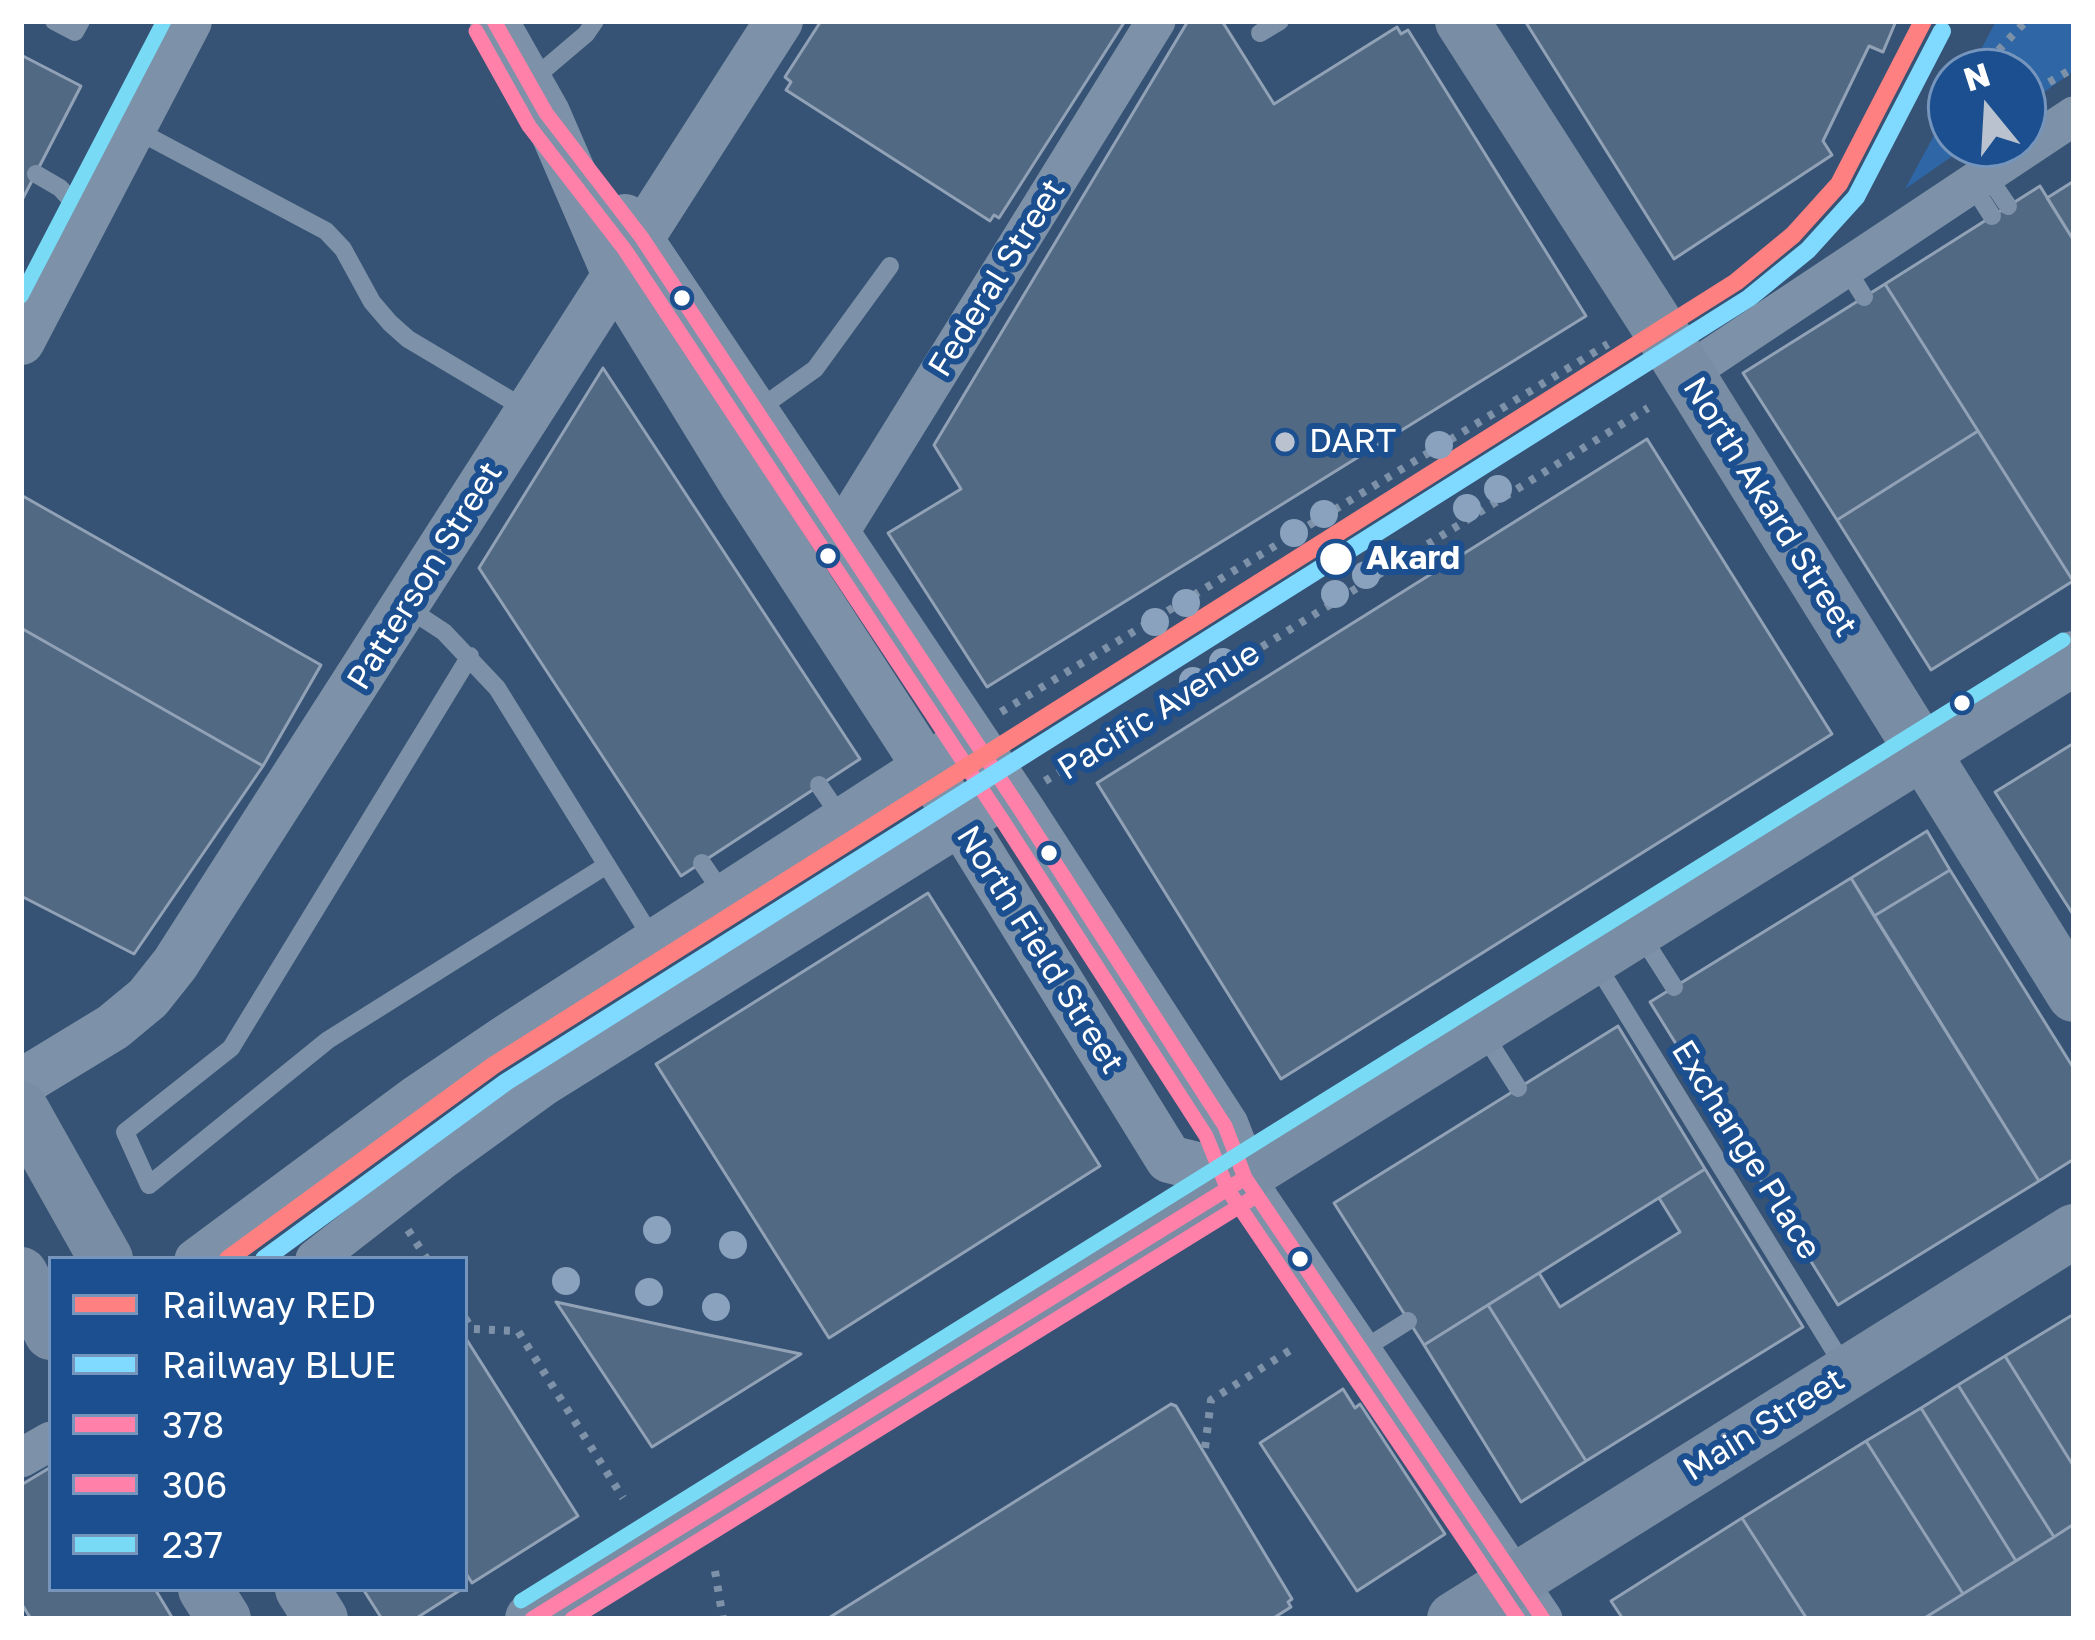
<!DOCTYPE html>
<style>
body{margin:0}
#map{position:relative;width:2095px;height:1640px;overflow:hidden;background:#365274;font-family:"Golos Text",sans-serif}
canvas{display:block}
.frame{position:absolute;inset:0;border:24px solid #fff;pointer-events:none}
.legend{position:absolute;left:48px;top:1256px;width:420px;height:336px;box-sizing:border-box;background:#1b4f8f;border:3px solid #7695bc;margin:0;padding:15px 21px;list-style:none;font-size:36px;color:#fff}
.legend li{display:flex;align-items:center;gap:24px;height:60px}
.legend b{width:60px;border:3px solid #7695bc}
.north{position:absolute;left:1927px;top:48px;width:120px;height:120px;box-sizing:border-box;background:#1b4f8f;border:3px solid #7695bc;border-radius:50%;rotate:342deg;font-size:33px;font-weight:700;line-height:48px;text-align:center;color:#fff}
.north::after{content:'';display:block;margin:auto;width:42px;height:54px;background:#b9c2ce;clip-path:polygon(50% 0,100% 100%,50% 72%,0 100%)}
</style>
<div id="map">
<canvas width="2095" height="1640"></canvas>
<div class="frame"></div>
<ul class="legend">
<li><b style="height:15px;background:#ff8080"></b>Railway RED</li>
<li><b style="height:15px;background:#80daff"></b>Railway BLUE</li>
<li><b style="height:15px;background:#ff80a8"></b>378</li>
<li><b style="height:15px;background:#ff80a8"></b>306</li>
<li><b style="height:15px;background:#78daf5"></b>237</li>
</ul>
<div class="north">N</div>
</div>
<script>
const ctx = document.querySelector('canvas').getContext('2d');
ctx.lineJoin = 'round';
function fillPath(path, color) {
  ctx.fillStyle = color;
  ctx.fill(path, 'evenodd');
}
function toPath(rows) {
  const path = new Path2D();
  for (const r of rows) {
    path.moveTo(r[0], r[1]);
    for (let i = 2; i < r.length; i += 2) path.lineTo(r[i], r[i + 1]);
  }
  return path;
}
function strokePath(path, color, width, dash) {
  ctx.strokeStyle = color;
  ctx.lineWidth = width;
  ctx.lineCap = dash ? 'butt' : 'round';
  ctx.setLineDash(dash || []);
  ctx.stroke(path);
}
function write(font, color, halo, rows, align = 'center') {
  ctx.font = font + ' "Golos Text",sans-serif';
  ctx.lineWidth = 12;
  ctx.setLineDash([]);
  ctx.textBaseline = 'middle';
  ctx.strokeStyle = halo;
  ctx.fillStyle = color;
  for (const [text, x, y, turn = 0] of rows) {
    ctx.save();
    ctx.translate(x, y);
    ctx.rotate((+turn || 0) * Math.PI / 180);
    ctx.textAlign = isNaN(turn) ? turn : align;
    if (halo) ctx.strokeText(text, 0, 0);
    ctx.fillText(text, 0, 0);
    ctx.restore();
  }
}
fillPath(toPath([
 [1996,21,2074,21,2074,71,2023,107,2023,72,1969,72],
 [1951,104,1951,144,1970,144,1905,189]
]), '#2f66a5');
const building = toPath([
 [821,21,1125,21,999,218,994,215,990,221,786,90,791,82,785,77,821,21],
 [1188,21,1222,21,1274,104,1397,27,1401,34,1408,30,1586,316,987,687,888,533,961,489,934,445,1188,21],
 [1525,21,1896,21,1883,52,1869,46,1823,141,1832,155,1674,259,1525,21],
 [21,55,81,86,21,202,21,55],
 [2074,181,2074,241,2047,198,2074,181],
 [2040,186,2074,241,2073,581,1885,284,2040,186],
 [1885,284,1978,431,1837,520,1743,373,1885,284],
 [603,368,860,759,681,876,479,568,603,368],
 [1978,431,2073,581,1931,670,1837,520,1978,431],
 [1647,439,1832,734,1281,1079,1097,783,1647,439],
 [21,495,321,665,263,766,21,628,21,495],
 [21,628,263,766,134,954,21,896,21,628],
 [2074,743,2074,916,1995,792,2074,743],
 [1927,831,1950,870,1874,916,1851,878,1927,831],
 [1950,870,2074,1069,2074,1159,2039,1181,1874,916,1950,870],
 [1851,878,2039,1181,1838,1305,1650,1002,1851,878],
 [928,893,1100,1166,829,1338,656,1064,928,893],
 [1618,1026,1705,1169,1424,1345,1334,1203,1618,1026],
 [1705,1169,1803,1327,1586,1461,1488,1305,1539,1273,1560,1307,1680,1232,1659,1198,1705,1169],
 [556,1302,699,1333,801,1354,652,1447,556,1302],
 [1488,1305,1586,1461,1521,1502,1424,1345,1488,1305],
 [2074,1314,2074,1467,2005,1356,2074,1314],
 [465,1337,578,1516,472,1583,465,1572,465,1337],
 [2005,1356,2074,1467,2074,1524,2054,1537,1958,1385,2005,1356],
 [1958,1385,2054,1537,2016,1561,1921,1408,1958,1385],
 [1343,1389,1355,1408,1360,1404,1445,1534,1357,1591,1260,1443,1343,1389],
 [1171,1404,1176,1406,1292,1599,1288,1602,1291,1607,1272,1619,827,1619,1171,1404],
 [1921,1408,2016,1561,1963,1594,1866,1441,1921,1408],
 [1866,1441,1963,1594,1923,1619,1807,1619,1742,1518,1866,1441],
 [51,1467,51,1589,155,1589,173,1619,31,1619,21,1603,21,1485,51,1467],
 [1742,1518,1807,1619,1623,1619,1611,1601,1742,1518],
 [2074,1524,2074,1619,1923,1619,2054,1537,2074,1524],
 [363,1589,462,1589,415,1619,382,1619,363,1589]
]);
fillPath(building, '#526984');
strokePath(building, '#92a2b6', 3);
strokePath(toPath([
 [1978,72,2026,21],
 [2023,97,2074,68],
 [1951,102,1944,109,1951,123],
 [1001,712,1608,344],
 [1045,781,1648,408],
 [408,1230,427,1259],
 [465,1318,472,1329,518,1331,623,1498],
 [1205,1448,1211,1400,1297,1346],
 [715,1571,723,1619]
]), '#7d92a8', 8, [6, 9]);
strokePath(toPath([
 [54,21,75,32,81,21],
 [1260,33,1280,21],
 [533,79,586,34,595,21],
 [136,130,326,231,343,249,372,302,390,323,408,339,529,411],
 [1985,172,2008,206],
 [36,174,60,188,82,212],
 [1970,182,1992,216],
 [1846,268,1864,297],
 [756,411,815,369,890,266],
 [406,607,444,632,497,688,652,938],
 [470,656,231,1048,125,1132,149,1185,328,1040,607,865],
 [819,785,840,816],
 [702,863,722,892],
 [1641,935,1674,987],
 [1595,962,1845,1368],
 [1482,1031,1518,1088],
 [1362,1350,1408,1321]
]), '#7d92a8', 18);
strokePath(toPath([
 [1686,374,2074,116],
 [838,535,1156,21],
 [1245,1178,1543,1619],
 [194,1259,414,1096,504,1035,970,734],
 [315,1259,440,1162,545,1086,1011,795],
 [21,1458,51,1441]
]), '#7d92a8', 39);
strokePath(toPath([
 [494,21,546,113,617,277,637,311,745,487,938,785,1169,1159,1245,1178],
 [625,218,1022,812,1225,1126,1245,1178],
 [21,341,188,21],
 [21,1083,113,1027,148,998,175,964,779,21]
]), '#7d92a8', 48);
strokePath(toPath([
 [1462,21,1652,317,2074,995],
 [21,1108,106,1259],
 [21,1274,51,1333],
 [205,1589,224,1619],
 [302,1589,321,1619],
 [532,1619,2074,658],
 [1454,1619,2074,1231]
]), '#798da4', 54);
strokePath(toPath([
 [494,21,546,113,642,238,1022,812,1225,1126,1245,1178,1543,1619],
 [532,1619,1245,1178]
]), '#ff80a8', 15);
strokePath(toPath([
 [476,31,529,126,625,250,1004,823,1206,1136,1228,1190,1518,1619],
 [572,1619,1256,1196]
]), '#ff80a8', 15);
strokePath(toPath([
 [21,296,164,21],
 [521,1601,2063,640]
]), '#78daf5', 15);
strokePath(toPath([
 [228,1259,494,1065,1736,282,1793,235,1839,184,1923,21]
]), '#ff8080', 18);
strokePath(toPath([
 [264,1259,506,1082,1749,298,1808,250,1856,197,1942,31]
]), '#80daff', 18);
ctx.fillStyle = '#8aa2be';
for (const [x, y] of [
 [1439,445],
 [1498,489],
 [1467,508],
 [1324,514],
 [1294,533],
 [1366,575],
 [1335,594],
 [1186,603],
 [1155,622],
 [1223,662],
 [1193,681],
 [657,1230],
 [733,1245],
 [566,1281],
 [649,1292],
 [716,1307]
]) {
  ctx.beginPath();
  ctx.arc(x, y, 14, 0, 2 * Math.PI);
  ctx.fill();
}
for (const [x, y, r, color] of [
 [682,298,10,"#fff"],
 [1285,442,12,"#b9c2ce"],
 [828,556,10,"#fff"],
 [1336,559,18,"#fff"],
 [1962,703,10,"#fff"],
 [1049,853,10,"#fff"],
 [1300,1259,10,"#fff"]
]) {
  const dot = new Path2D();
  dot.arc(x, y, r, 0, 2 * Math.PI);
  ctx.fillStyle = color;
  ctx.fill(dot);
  strokePath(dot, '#1b4f8f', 4.5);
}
write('33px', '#fff', '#1b4f8f', [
 ["Federal Street",997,278,-58],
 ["North Akard Street",1770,507,58],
 ["Patterson Street",425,576,-58],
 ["Pacific Avenue",1159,711,-32],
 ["North Field Street",1040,950,58],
 ["Exchange Place",1746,1150,58],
 ["Main Street",1764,1425,-32]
]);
write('33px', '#fff', '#1b4f8f', [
 ["DART",1309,442]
], 'left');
write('bold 33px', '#fff', '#1b4f8f', [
 ["Akard",1366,559]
], 'left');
</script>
